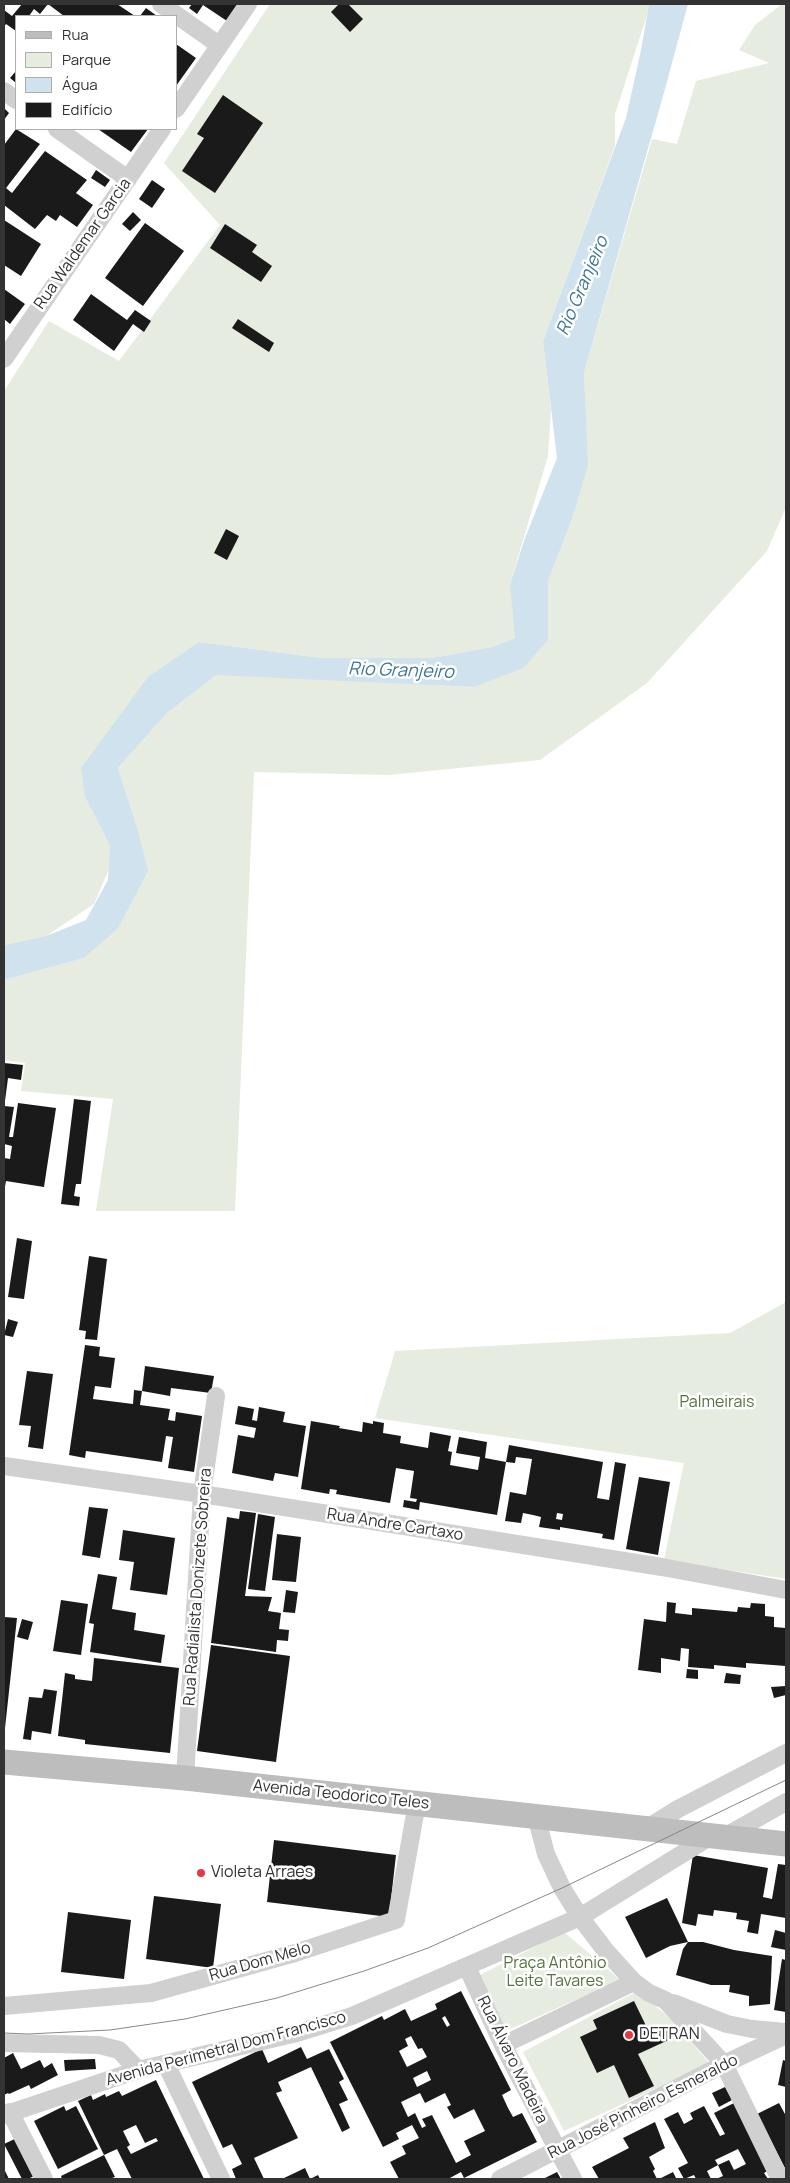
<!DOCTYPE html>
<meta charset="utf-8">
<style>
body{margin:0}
#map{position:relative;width:790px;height:2183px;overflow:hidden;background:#fff;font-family:Manrope,sans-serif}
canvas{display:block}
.frame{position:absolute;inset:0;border:5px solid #333;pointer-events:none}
.legend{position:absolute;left:15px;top:15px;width:162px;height:115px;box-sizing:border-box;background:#fff;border:1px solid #adadad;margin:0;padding:6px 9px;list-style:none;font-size:15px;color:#333}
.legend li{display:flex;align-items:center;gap:10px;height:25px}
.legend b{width:25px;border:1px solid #adadad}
</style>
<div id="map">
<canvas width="790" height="2183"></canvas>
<div class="frame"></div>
<ul class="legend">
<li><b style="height:6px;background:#bdbdbd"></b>Rua</li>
<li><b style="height:14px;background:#e6ecdf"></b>Parque</li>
<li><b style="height:14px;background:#cfe2ee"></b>Água</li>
<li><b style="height:14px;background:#1a1a1a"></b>Edifício</li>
</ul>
</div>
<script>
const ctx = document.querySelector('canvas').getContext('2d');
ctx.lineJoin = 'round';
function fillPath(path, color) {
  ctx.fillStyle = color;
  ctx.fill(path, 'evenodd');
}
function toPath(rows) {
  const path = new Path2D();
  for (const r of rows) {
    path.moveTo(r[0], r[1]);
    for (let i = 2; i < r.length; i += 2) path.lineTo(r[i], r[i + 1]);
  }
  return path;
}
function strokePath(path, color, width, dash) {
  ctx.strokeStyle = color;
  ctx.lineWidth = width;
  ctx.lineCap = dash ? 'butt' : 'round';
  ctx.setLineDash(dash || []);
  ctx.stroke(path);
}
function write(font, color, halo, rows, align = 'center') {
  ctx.font = font + ' Manrope,sans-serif';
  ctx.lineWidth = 5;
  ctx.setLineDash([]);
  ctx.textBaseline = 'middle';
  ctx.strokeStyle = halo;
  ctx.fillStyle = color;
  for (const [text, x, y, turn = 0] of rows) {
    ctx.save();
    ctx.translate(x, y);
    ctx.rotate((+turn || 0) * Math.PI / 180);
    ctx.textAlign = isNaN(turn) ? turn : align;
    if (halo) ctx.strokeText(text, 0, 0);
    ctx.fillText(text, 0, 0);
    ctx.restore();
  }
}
fillPath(toPath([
 [270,4,649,4,647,15,615,114,615,146,543,341,551,410,548,456,510,584,532,624,515,638,492,647,432,658,322,658,199,642,85,797,110,846,109,869,94,904,46,936,4,945,4,391,49,321,119,361,220,225,164,163],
 [782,4,786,4,786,507,767,551,647,683,540,760,388,775,254,772,235,1211,96,1211,113,1099,21,1091,25,1063,4,1060,4,980,84,958,137,827,118,768,167,713,216,674,474,687,547,640,548,581,572,519,587,465,584,373,652,139,677,144,696,81,769,63,739,50,755,25],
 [786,1302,786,1579,664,1560,684,1463,375,1418,395,1351,730,1333],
 [564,1932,620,1980,506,2031,478,1976],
 [638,1991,672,2020,710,2064,564,2131,523,2052]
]), '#e6ecdf');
fillPath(toPath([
 [649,4,688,4,665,89,584,373,588,465,572,519,548,581,548,640,523,668,474,687,216,675,167,713,118,768,137,827,148,871,118,928,84,958,4,980,4,945,46,936,86,920,108,880,110,846,85,797,81,768,148,677,199,642,322,658,432,658,492,647,515,638,510,584,525,538,557,458,543,341,626,118,641,50]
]), '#cfe2ee');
fillPath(toPath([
 [22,4,117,4,135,16,64,16,48,4,40,14,34,9,29,16,16,16,16,31,6,24,4,27,4,10,12,16],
 [192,4,238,4,227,21,203,5,197,14,189,8],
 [339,4,348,4,363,19,350,32,331,12],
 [146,8,157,16,140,16],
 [176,44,196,58,176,86],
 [16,71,16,83,10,78],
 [223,95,263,123,215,193,182,171,204,138,197,134],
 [4,108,9,113,4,120],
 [16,129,40,144,6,188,12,193,45,151,87,180,76,193,93,205,77,227,60,215,56,221,47,215,35,229,4,205,4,145],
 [98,129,148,129,131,152],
 [96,170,110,180,105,187,91,178],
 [152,180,165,189,152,208,139,199],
 [133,212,141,220,130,231,122,224],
 [4,220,41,244,21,276,4,265],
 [145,223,184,251,143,306,105,278],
 [225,224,257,245,252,252,272,266,261,282,210,248],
 [4,289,25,304,10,324,4,319],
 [91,294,127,320,135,310,151,321,144,332,133,324,114,351,73,320],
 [238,319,274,343,269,352,232,328],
 [226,529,239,536,227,560,214,553],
 [4,1063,23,1065,21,1080,8,1078,5,1101],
 [74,1099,91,1101,81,1184,76,1184,74,1196,80,1197,79,1206,61,1204],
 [18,1103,56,1108,44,1187,6,1181,4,1192,4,1158,10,1159,12,1146,4,1144,4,1106,14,1107,9,1137,13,1137],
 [17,1238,32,1241,24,1299,8,1297],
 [89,1256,107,1259,97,1340,85,1339,86,1331,79,1330],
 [8,1319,18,1322,13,1337,4,1335],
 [85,1345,100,1347,99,1356,115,1358,111,1388,95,1386,93,1399,133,1404,134,1390,142,1391,140,1405,170,1409,168,1420,175,1421,176,1412,202,1416,194,1472,168,1468,173,1437,166,1436,162,1462,86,1451,85,1458,69,1455],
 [145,1366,214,1376,211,1393,171,1388,170,1396,142,1391],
 [27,1371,53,1374,43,1449,28,1447,31,1426,19,1425],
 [238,1406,254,1409,252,1420,257,1421,259,1407,285,1412,283,1422,306,1426,298,1477,275,1473,273,1481,232,1473,238,1435,254,1438,256,1428,235,1424],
 [311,1421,340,1426,339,1428,362,1432,363,1422,373,1424,373,1421,384,1423,383,1433,401,1436,400,1443,428,1448,430,1432,451,1436,448,1451,452,1452,450,1465,478,1470,480,1457,456,1453,459,1437,487,1442,485,1458,506,1462,497,1515,420,1502,419,1510,403,1507,404,1500,416,1502,417,1499,410,1498,414,1471,396,1468,390,1503,336,1494,337,1490,330,1489,329,1494,301,1489],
 [509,1445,603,1462,597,1498,609,1500,615,1462,626,1464,614,1540,602,1538,603,1534,560,1527,560,1530,539,1527,541,1517,533,1515,523,1513,521,1523,505,1521,510,1492,526,1495,532,1459,516,1457,515,1463,506,1462],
 [557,1513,563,1514,562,1520,556,1519],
 [639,1477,670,1482,658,1555,626,1549],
 [89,1507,108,1509,100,1558,82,1555],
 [240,1511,256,1513,245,1596,272,1597,268,1611,281,1613,279,1629,289,1630,288,1641,277,1640,276,1652,211,1643,227,1517,239,1519],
 [258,1514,275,1517,265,1591,248,1589],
 [123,1530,175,1538,167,1595,130,1590,134,1562,119,1560],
 [277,1534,301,1537,296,1582,272,1580],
 [98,1574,117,1577,112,1609,136,1613,134,1630,165,1635,161,1663,90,1652,94,1624,89,1623],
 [286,1590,298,1592,295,1613,283,1612],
 [61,1600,88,1604,81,1655,53,1651],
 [667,1602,676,1603,675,1613,692,1615,692,1608,737,1612,738,1607,750,1608,751,1603,765,1604,765,1616,774,1617,774,1627,786,1628,786,1666,746,1663,746,1668,714,1665,714,1669,688,1667,689,1649,681,1648,680,1661,661,1658,661,1673,638,1670,644,1619,666,1622],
 [4,1617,17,1618,5,1728,4,1728],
 [22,1619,33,1622,28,1640,17,1637],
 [211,1645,290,1656,276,1762,197,1751],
 [94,1658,179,1668,170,1753,85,1744,85,1740,58,1736,65,1673,75,1675,75,1679,92,1681],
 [687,1669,698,1670,698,1679,686,1678],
 [726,1673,741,1675,740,1684,724,1683],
 [786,1686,786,1695,774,1698,771,1687],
 [44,1689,57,1691,51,1734,32,1731,31,1740,23,1739,29,1697,42,1698],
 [274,1840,396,1855,389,1917,267,1902],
 [693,1855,768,1868,763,1897,772,1899,778,1864,786,1865,786,1918,761,1914,758,1934,747,1932,749,1921,736,1919,737,1913,714,1910,713,1916,698,1914,696,1926,682,1923],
 [154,1896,221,1904,213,1968,146,1959],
 [667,1898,688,1942,670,1946,646,1958,625,1917],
 [68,1912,131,1920,124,1979,61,1972],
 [775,1930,786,1933,786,1950,771,1947],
 [688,1942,703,1942,734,1950,772,1956,770,2004,749,2006,749,1996,729,1992,730,1985,711,1985,676,1975,683,1949],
 [782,1959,786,1960,786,2012,774,2010],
 [461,1991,511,2090,502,2095,508,2108,513,2117,522,2113,537,2142,464,2178,461,2172,448,2179,399,2179,390,2162,406,2154,402,2146,419,2138,412,2125,396,2133,399,2139,383,2147,330,2042,382,2016,384,2020,405,2009,411,2021,437,2009,435,2004],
 [445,2016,450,2025,447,2027,442,2018],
 [411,2036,418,2049,422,2048,427,2057,407,2067,399,2051,408,2046,405,2039],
 [427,2071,431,2080,417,2087,413,2078],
 [420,2093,425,2103,445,2093,451,2105,447,2107,454,2119,474,2109,485,2131,464,2141,471,2155,456,2163,432,2115,422,2119,426,2126,422,2128,415,2113,408,2117,401,2102],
 [634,2001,650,2034,669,2025,675,2037,638,2054,654,2086,629,2098,614,2065,597,2073,580,2037,597,2029,593,2020],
 [301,2047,307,2059,329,2049,344,2079,339,2082,348,2100,339,2104,350,2128,342,2132,311,2067,278,2082,282,2091,276,2093,298,2138,254,2158,264,2179,236,2179,232,2169,242,2164,232,2144,223,2148,192,2082,262,2049,268,2063],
 [13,2053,21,2069,40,2060,44,2068,52,2063,58,2075,31,2089,29,2085,9,2094,8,2093,4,2095,4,2058],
 [95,2059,96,2069,65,2071,64,2060],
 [783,2060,786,2061,786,2087,778,2085],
 [156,2080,180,2130,204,2179,132,2179,117,2149,104,2155,78,2101,91,2095,93,2100,105,2094,106,2097,119,2091,122,2096],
 [136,2125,145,2143,156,2138,158,2141,131,2154,127,2147,130,2145,123,2131],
 [725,2087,732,2100,719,2107,712,2093],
 [734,2103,769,2170,764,2173,768,2179,716,2179,723,2176,718,2165,729,2160,734,2170,746,2164,738,2149,715,2160,718,2165,707,2171,711,2179,696,2179,694,2175,684,2179,678,2168,688,2163,664,2119,678,2112,684,2124,693,2119,690,2113,704,2106,720,2136,725,2134,714,2113],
 [779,2103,786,2116,786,2170,757,2114],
 [64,2106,66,2111,76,2106,98,2149,58,2169,34,2121],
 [655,2122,665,2148,649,2157,655,2169,653,2171,657,2179,599,2179,592,2167,629,2148,623,2138],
 [21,2136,40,2173,28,2179,22,2179,4,2144],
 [104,2155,115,2177,109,2179,62,2179,61,2176],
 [305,2168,310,2179,318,2175,320,2179,282,2179],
 [4,2169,9,2179,4,2179],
 [557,2172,561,2179,543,2179],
 [673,2172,676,2178,672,2179,659,2179]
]), '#1a1a1a');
strokePath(toPath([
 [161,4,219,45],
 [4,91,16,100],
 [176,109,248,4],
 [57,129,128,179],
 [4,359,162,129],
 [4,1466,202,1494,662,1567,786,1590],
 [185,1778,202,1494,216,1396],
 [536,1816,546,1854,562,1888,580,1917,605,1950,634,1982,649,1993,665,2000,724,2064,780,2179],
 [646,1829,678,1809,786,1753],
 [724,1837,786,1802],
 [467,1967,503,2045,573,2179],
 [673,2003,727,2024,752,2029,786,2032],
 [4,2006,151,1993,295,1953,396,1920,417,1803],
 [4,2043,99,2045,119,2050,138,2070],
 [503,2045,634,1982],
 [166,2064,221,2179],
 [10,2112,44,2179],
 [4,2115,138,2070,297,2033,352,2016,580,1917,711,1836],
 [500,2179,724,2064,786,2035]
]), '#d0d0d0', 18);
strokePath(toPath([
 [4,1762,185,1778,786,1844]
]), '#bdbdbd', 25);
strokePath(toPath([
 [4,2033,28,2034,110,2030,185,2019,277,1998,364,1971,428,1948,562,1888,786,1780]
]), '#888', 1);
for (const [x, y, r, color] of [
 [201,1873,5,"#e63946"],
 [629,2035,5,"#e63946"]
]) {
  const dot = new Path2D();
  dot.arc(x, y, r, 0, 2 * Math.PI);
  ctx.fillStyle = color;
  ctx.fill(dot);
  strokePath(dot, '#fff', 2);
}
write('16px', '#333', '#fff', [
 ["Rua Waldemar Garcia",83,244,-55],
 ["Rua Andre Cartaxo",395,1525,9],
 ["Rua Radialista Donizete Sobreira",198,1587,-86],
 ["Avenida Teodorico Teles",341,1795,6],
 ["Rua Dom Melo",260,1962,-16],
 ["Avenida Perimetral Dom Francisco",226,2049,-15],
 ["Rua Álvaro Madeira",512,2060,64],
 ["Rua José Pinheiro Esmeraldo",643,2107,-27]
]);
write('16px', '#56703f', '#fff', [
 ["Palmeirais",717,1403],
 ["Praça Antônio",555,1964],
 ["Leite Tavares",555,1982]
]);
write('16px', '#333', '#fff', [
 ["Violeta Arraes",211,1873],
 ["DETRAN",639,2035]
], 'left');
write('italic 18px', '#3f7597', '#fff', [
 ["Rio Granjeiro",583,286,-67],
 ["Rio Granjeiro",401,671,2]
]);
</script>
